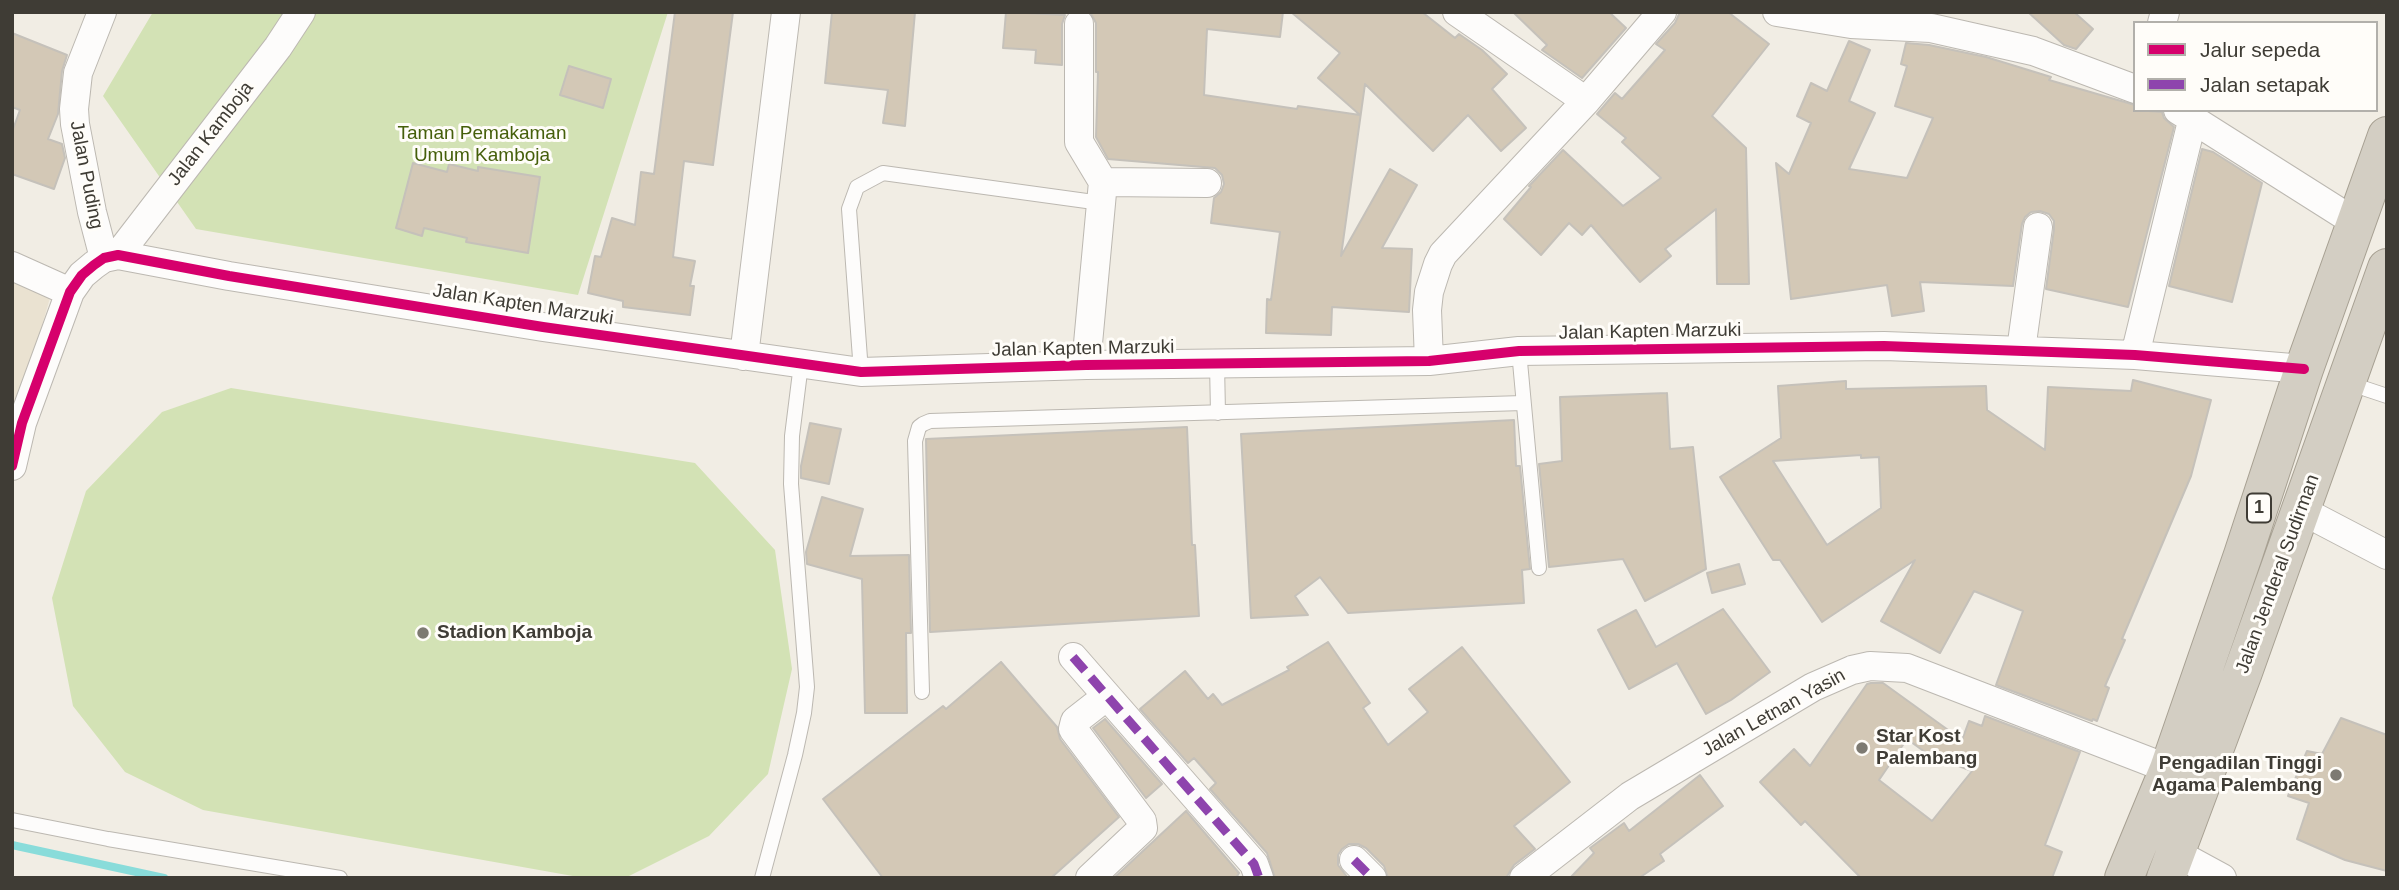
<!DOCTYPE html>
<style>
body{margin:0}
#map{position:relative;width:2399px;height:890px;overflow:hidden;background:#f1ede4;font-family:Helvetica,sans-serif}
canvas{display:block}
.frame{position:absolute;inset:0;border:14px solid #3f3c35;pointer-events:none}
.legend{position:absolute;left:2133px;top:21px;width:245px;height:91px;box-sizing:border-box;background:#fffdf9;border:2px solid #b2b0ab;margin:0;padding:9px 12px;list-style:none;font-size:21px;color:#3f3c35}
.legend li{display:flex;align-items:center;gap:14px;height:35px}
.legend b{width:35px;border:2px solid #b2b0ab}
</style>
<div id="map">
<canvas width="2399" height="890"></canvas>
<div class="frame"></div>
<ul class="legend">
<li><b style="height:9px;background:#d6006c"></b>Jalur sepeda</li>
<li><b style="height:9px;background:#8e44ad"></b>Jalan setapak</li>
</ul>
</div>
<script>
const ctx = document.querySelector('canvas').getContext('2d');
ctx.lineJoin = 'round';
function fillPath(path, color) {
  ctx.fillStyle = color;
  ctx.fill(path, 'evenodd');
}
function toPath(rows) {
  const path = new Path2D();
  for (const r of rows) {
    path.moveTo(r[0], r[1]);
    for (let i = 2; i < r.length; i += 2) path.lineTo(r[i], r[i + 1]);
  }
  return path;
}
function strokePath(path, color, width, dash) {
  ctx.strokeStyle = color;
  ctx.lineWidth = width;
  ctx.lineCap = dash ? 'butt' : 'round';
  ctx.setLineDash(dash || []);
  ctx.stroke(path);
}
function write(font, color, halo, rows, align = 'center') {
  ctx.font = font + ' Helvetica,sans-serif';
  ctx.lineWidth = 6;
  ctx.setLineDash([]);
  ctx.textBaseline = 'middle';
  ctx.strokeStyle = halo;
  ctx.fillStyle = color;
  for (const [text, x, y, turn = 0] of rows) {
    ctx.save();
    ctx.translate(x, y);
    ctx.rotate((+turn || 0) * Math.PI / 180);
    ctx.textAlign = isNaN(turn) ? turn : align;
    if (halo) ctx.strokeText(text, 0, 0);
    ctx.fillText(text, 0, 0);
    ctx.restore();
  }
}
fillPath(toPath([
 [12,275,52,291,12,430]
]), '#eae2d1');
fillPath(toPath([
 [153,12,668,12,578,295,196,229,103,96],
 [231,388,695,463,775,550,792,669,768,774,709,836,625,878,584,878,203,810,125,772,73,706,52,598,86,491,162,412]
]), '#d3e2b5');
strokePath(toPath([
 [12,845,164,878]
]), '#89dcda', 8);
const building = toPath([
 [675,12,733,12,713,165,684,161,673,257,695,261,690,286,694,286,690,315,623,307,623,301,588,293,595,256,601,257,612,218,635,225,641,172,654,174,675,12],
 [832,12,915,12,905,126,883,123,888,90,825,83,832,12],
 [1006,12,1065,15,1062,24,1062,65,1035,63,1036,50,1003,48,1006,12],
 [1090,12,1283,12,1280,37,1207,29,1204,95,1297,109,1298,106,1360,115,1318,78,1340,53,1291,12,1422,12,1455,38,1459,34,1482,50,1507,74,1492,89,1526,128,1501,151,1468,115,1433,151,1365,84,1341,256,1390,169,1417,185,1382,248,1412,249,1409,312,1332,307,1331,335,1266,333,1267,299,1271,300,1280,232,1211,223,1214,198,1221,192,1224,184,1222,175,1215,168,1108,159,1096,137,1098,72,1096,72,1096,23,1090,12],
 [1513,12,1609,12,1626,28,1582,78,1542,50,1547,45,1513,12],
 [1680,12,1728,12,1769,44,1712,116,1746,148,1749,284,1717,284,1716,209,1665,249,1671,256,1640,282,1591,225,1582,235,1569,223,1541,255,1504,219,1531,187,1529,186,1563,150,1623,206,1661,178,1622,142,1626,138,1597,114,1615,93,1622,99,1665,50,1656,44,1675,23,1680,12],
 [2028,12,2074,12,2093,29,2076,49,2064,45,2028,12],
 [12,33,67,55,62,71,58,114,48,139,62,144,65,158,54,189,12,174,12,132,20,110,12,107,12,33],
 [1849,41,1870,50,1849,101,1875,113,1849,169,1907,178,1933,118,1895,106,1907,66,1901,64,1906,43,1929,45,1986,57,2051,77,2049,80,2135,105,2135,110,2162,112,2164,118,2174,127,2128,307,2046,289,2054,229,2054,221,2049,214,2040,211,2031,212,2025,217,2022,224,2013,286,1920,282,1924,311,1892,316,1887,285,1791,299,1776,163,1789,174,1811,123,1797,116,1811,83,1827,91,1849,41],
 [569,66,611,79,603,108,560,95,569,66],
 [2202,149,2213,152,2262,183,2232,302,2169,286,2202,149],
 [413,163,447,172,449,164,478,171,478,167,540,177,528,253,466,242,467,238,424,228,422,236,396,228,413,163],
 [2133,380,2211,400,2191,476,2122,639,2125,640,2105,686,2109,688,2097,721,2093,719,2092,721,1996,685,2023,611,1974,591,1940,653,1881,621,1915,560,1822,622,1780,560,1773,560,1720,477,1781,438,1778,386,1846,381,1846,389,1986,386,1987,410,2045,450,2048,387,2131,391,2133,380],
 [1861,455,1861,458,1879,457,1881,508,1827,545,1773,461,1861,455],
 [1667,393,1670,449,1693,447,1706,569,1645,601,1623,559,1549,567,1539,464,1562,461,1560,397,1667,393],
 [1514,420,1516,466,1520,466,1530,569,1522,570,1524,603,1348,613,1320,577,1295,596,1308,615,1251,618,1241,434,1514,420],
 [810,423,841,429,829,484,801,478,801,466,810,423],
 [1187,427,1192,545,1195,545,1199,616,930,632,926,439,1187,427],
 [822,497,863,509,850,556,909,555,911,633,906,633,907,713,865,713,862,579,807,564,806,552,822,497],
 [1739,564,1745,584,1712,593,1707,573,1739,564],
 [1723,609,1770,672,1731,700,1706,714,1677,663,1629,689,1598,630,1636,610,1656,647,1723,609],
 [1328,642,1370,703,1363,708,1388,745,1428,712,1409,689,1462,647,1570,782,1514,826,1535,849,1514,865,1506,878,1388,878,1384,866,1366,848,1358,844,1349,844,1342,849,1338,855,1338,865,1348,878,1275,878,1267,853,1210,789,1216,783,1194,758,1188,763,1140,709,1185,671,1208,699,1213,694,1222,705,1289,670,1287,667,1328,642],
 [1001,662,1057,727,1060,739,1119,817,1051,878,883,878,823,799,943,706,946,709,1001,662],
 [1871,683,1883,683,1962,740,1969,721,1982,726,1985,716,2080,752,2045,845,2062,852,2052,878,1861,878,1805,821,1801,825,1760,782,1794,749,1810,766,1867,684,1871,683],
 [1907,739,1929,755,1972,771,1932,821,1879,780,1907,739],
 [2341,718,2387,735,2387,871,2345,860,2297,839,2309,803,2288,796,2307,751,2322,754,2341,718],
 [1105,719,1162,784,1146,798,1093,728,1105,719],
 [1700,775,1723,806,1660,854,1664,861,1639,878,1570,878,1594,853,1590,848,1624,823,1629,831,1700,775],
 [1186,811,1239,873,1236,878,1114,878,1186,811]
]);
fillPath(building, '#d3c8b6');
strokePath(building, '#c5c1ba', 2);
const lane = toPath([
 [1519,351,1539,568],
 [1217,364,1218,413],
 [861,372,849,209,857,187,883,173,1101,203],
 [2348,383,2387,396],
 [922,692,915,441,919,427,923,424,930,421,1523,403],
 [12,820,108,839,340,878],
 [762,878,795,755,804,713,807,687,791,484,792,436,801,364]
]);
const street = toPath([
 [102,12,78,73,74,109,75,124,92,212,104,258],
 [1457,12,1586,101],
 [1777,12,1851,24,1931,28,2033,51,2135,89],
 [2162,23,2165,12],
 [1079,24,1079,142,1103,182,1086,365],
 [2178,110,2355,222],
 [1103,182,1207,183],
 [118,255,278,47,301,12],
 [12,266,70,292],
 [2021,350,2038,227],
 [2135,355,2193,117],
 [744,356,786,12],
 [1429,361,1427,310,1429,292,1438,264,1443,254,1586,101,1662,12],
 [12,466,22,423,70,292,82,275,94,265,104,258,118,255,229,276,543,327,861,372,1086,365,1429,361,1519,351,1884,346,2135,355,2304,369],
 [2301,510,2387,555],
 [1073,657,1254,864,1259,878],
 [2176,853,2222,878],
 [1354,860,1372,878],
 [1090,878,1143,828,1142,821,1073,729,1075,721,1107,696],
 [1524,878,1630,796,1813,687,1852,670,1870,666,1907,668,2169,769]
]);
const highway = toPath([
 [2124,878,2169,769,2243,555,2304,369,2387,136],
 [2166,878,2243,672,2387,268]
]);
strokePath(lane, '#bcb8b1', 16);
strokePath(street, '#bcb8b1', 30);
strokePath(highway, '#a7a092', 40);
strokePath(lane, '#fdfcfb', 14);
strokePath(street, '#fdfcfb', 28);
strokePath(highway, '#d3cec3', 38);
strokePath(toPath([
 [1073,657,1254,864,1259,878],
 [1354,860,1372,878]
]), '#8e44ad', 9, [18, 9]);
strokePath(toPath([
 [12,466,22,423,70,292,82,275,94,265,104,258,118,255,229,276,543,327,861,372,1086,365,1429,361,1519,351,1884,346,2135,355,2304,369]
]), '#d6006c', 10);
for (const [x, y, r, color] of [
 [423,633,7,"#7d7a72"],
 [1862,748,7,"#7d7a72"],
 [2336,775,7,"#7d7a72"]
]) {
  const dot = new Path2D();
  dot.arc(x, y, r, 0, 2 * Math.PI);
  ctx.fillStyle = color;
  ctx.fill(dot);
  strokePath(dot, '#fffdf9', 2.5);
}
for (const [x, y, w] of [
 [2259,508,24]
]) {
  const box = new Path2D();
  box.roundRect(x - w / 2, y - 14.5, w, 29, 5);
  ctx.fillStyle = '#fffdf9';
  ctx.fill(box);
  strokePath(box, '#3f3c35', 2);
}
write('bold 18px', '#3f3c35', null, [
 ["1",2259,508]
]);
write('19px', '#3f3c35', '#fffdf9', [
 ["Jalan Kamboja",211,134,-52],
 ["Jalan Puding",86,175,79],
 ["Jalan Kapten Marzuki",523,305,9],
 ["Jalan Kapten Marzuki",1650,332,-1],
 ["Jalan Kapten Marzuki",1083,349,-1],
 ["Jalan Jenderal Sudirman",2278,574,-70],
 ["Jalan Letnan Yasin",1774,713,-29]
]);
write('19px', '#455f0b', '#fffdf9', [
 ["Taman Pemakaman",482,134],
 ["Umum Kamboja",482,156]
]);
write('bold 19px', '#3f3c35', '#fffdf9', [
 ["Stadion Kamboja",437,633],
 ["Star Kost",1876,737],
 ["Palembang",1876,759],
 ["Pengadilan Tinggi",2322,764,"right"],
 ["Agama Palembang",2322,786,"right"]
], 'left');
</script>
